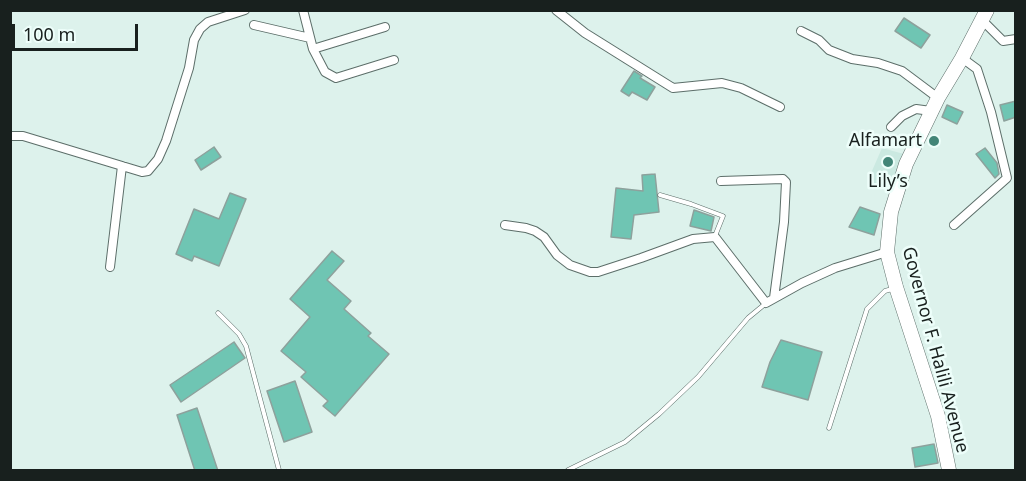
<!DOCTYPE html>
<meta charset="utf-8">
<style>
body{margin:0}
#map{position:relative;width:1026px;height:481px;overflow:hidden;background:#ddf2ec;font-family:"Noto Sans",sans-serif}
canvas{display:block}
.frame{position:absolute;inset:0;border:12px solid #18201e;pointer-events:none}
.scale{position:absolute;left:12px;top:24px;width:126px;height:27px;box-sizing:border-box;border:3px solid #18201e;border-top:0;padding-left:8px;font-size:18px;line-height:21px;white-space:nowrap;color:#18201e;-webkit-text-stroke:4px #edfefa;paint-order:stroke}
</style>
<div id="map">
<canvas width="1026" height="481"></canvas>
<div class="frame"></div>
<div class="scale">100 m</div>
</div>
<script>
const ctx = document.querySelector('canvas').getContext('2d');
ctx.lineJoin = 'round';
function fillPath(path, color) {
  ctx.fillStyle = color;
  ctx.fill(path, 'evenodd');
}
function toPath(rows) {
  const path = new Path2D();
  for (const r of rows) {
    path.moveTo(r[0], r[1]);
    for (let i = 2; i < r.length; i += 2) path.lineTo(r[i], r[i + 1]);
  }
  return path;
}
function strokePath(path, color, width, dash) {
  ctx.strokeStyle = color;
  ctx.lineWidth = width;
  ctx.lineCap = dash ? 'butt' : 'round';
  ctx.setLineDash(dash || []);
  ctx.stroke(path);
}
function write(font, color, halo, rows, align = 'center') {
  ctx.font = font + ' "Noto Sans",sans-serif';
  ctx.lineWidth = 5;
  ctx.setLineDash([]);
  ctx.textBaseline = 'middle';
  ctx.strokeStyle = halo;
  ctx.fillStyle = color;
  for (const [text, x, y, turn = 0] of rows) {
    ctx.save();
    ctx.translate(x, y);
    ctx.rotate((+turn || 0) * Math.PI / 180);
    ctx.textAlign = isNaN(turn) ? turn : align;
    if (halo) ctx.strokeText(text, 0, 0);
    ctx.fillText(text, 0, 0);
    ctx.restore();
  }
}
fillPath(toPath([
 [882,148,904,154,892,191,868,180]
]), '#cbe9e1');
const building = toPath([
 [904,18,930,35,921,48,895,31,904,18],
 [634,71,642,76,640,78,655,87,647,100,632,92,629,96,621,91,634,71],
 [1016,101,1016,117,1004,121,1000,105,1016,101],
 [947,105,963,112,957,124,942,117,947,105],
 [214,147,221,157,201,170,195,160,214,147],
 [985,148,997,163,999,174,995,178,976,154,985,148],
 [655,174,659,212,634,215,631,239,611,237,616,188,643,191,642,175,655,174],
 [230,193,246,199,219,266,194,256,192,261,176,254,194,209,219,219,230,193],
 [860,207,880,214,874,235,849,227,860,207],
 [694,210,714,217,711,231,690,226,694,210],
 [332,251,344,261,327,280,351,301,344,309,371,333,368,336,389,354,335,416,323,406,328,401,301,377,306,372,281,351,310,317,290,299,332,251],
 [781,340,822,352,808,400,762,387,770,362,781,340],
 [234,342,245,358,181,402,170,385,234,342],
 [295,381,312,432,284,442,267,391,295,381],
 [197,408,218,471,195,471,177,415,197,408],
 [934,444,938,463,915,467,912,448,934,444]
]);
fillPath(building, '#6fc5b3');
strokePath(building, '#8da19c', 1.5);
const service = toPath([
 [660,195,691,204,723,216,715,236],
 [218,313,239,334,246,346,279,470],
 [829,428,867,309,885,291,892,289],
 [568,470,625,442,659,414,698,377,748,318,765,304]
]);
const minor = toPath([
 [303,10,313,49,385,27],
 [556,10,585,33,673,88,722,83,741,88,780,107],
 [983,21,1003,41,1016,39],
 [254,25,310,38],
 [801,31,819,40,829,50,852,59,878,63,902,71,938,98],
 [313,49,325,72,336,78,394,60],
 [891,127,902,116,916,109,931,111],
 [10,136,23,136,142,172,148,171,158,159,166,141,189,68,194,40,200,29,208,22,245,10],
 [721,181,783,179,786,182,784,222,774,298],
 [505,225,526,228,535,231,544,237,557,255,570,265,590,272,598,272,641,258,693,239,715,237,766,303,802,283,835,268,887,252],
 [954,225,1007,178,991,112,977,69,962,58],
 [110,267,122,166]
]);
const primary = toPath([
 [949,470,938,416,896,287,887,252,891,212,906,164,938,98,962,58,987,10]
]);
strokePath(service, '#5c6e69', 5);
strokePath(minor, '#5c6e69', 10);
strokePath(primary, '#5c6e69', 15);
strokePath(service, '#fff', 4);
strokePath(minor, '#fff', 8);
strokePath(primary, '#fff', 14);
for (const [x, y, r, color] of [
 [934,141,6,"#428577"],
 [888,162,6,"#428577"]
]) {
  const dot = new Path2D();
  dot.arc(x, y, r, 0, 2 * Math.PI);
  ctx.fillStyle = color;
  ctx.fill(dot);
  strokePath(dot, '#edfefa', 2);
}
write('18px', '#18201e', '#edfefa', [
 ["Alfamart",922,141],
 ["Lily’s",888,182,"center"]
], 'right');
write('18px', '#18201e', '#edfefa', [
 ["Governor F. Halili Avenue",935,350,75]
]);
</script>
